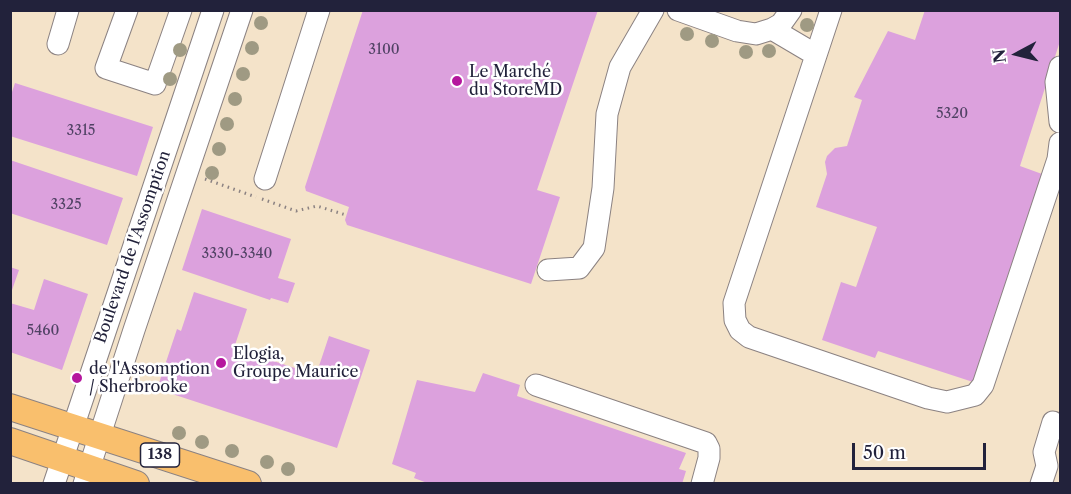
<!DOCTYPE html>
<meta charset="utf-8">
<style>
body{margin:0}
#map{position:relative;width:1071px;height:494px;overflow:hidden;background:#f4e3c9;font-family:"Libre Caslon Text",serif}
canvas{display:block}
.frame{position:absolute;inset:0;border:12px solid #22223b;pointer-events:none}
.north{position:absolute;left:987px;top:24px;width:60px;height:60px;-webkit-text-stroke:4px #fff;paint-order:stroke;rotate:263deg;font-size:16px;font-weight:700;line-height:24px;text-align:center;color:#22223b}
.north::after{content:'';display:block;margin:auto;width:21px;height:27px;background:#22223b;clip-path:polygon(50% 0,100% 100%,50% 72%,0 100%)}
.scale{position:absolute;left:852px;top:443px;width:134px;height:27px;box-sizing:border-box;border:3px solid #22223b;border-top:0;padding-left:8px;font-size:18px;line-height:21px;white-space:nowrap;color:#22223b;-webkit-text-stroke:4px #fff;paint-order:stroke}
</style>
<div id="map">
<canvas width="1071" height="494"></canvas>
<div class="frame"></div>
<div class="north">N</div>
<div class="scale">50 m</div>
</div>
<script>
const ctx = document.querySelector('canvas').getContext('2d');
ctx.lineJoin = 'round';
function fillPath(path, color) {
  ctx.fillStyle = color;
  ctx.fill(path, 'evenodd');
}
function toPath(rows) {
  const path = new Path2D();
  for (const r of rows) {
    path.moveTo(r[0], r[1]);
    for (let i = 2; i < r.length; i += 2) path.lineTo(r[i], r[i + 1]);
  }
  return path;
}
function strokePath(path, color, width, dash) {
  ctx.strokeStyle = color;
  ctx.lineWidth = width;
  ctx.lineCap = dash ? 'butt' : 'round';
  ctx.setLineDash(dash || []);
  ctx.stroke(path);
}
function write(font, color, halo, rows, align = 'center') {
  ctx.font = font + ' "Libre Caslon Text",serif';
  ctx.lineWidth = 5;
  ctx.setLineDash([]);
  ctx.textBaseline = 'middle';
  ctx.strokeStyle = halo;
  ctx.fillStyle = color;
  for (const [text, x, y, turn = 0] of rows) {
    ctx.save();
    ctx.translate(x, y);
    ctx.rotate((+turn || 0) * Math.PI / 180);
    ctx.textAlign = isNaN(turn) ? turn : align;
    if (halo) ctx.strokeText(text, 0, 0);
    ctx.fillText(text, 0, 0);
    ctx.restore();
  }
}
fillPath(toPath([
 [363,10,598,10,537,190,560,197,531,284,347,225,345,220,349,207,306,191,305,187],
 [925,10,1060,10,1060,41,1020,166,1042,174,973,382,878,351,875,358,822,340,841,282,856,287,877,227,816,207,827,174,825,162,827,156,835,148,847,146,862,100,854,97,888,31,915,40],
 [15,83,153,127,137,176,10,136,10,98],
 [10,160,123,198,107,245,10,213],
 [202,209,291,239,278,278,295,283,288,303,271,298,270,300,182,270],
 [10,267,19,270,11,293,10,293],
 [44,279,88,294,62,370,10,352,10,303,34,310],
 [194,292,247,309,234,348,316,375,329,336,370,350,337,448,157,389,177,329,181,331],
 [483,373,520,385,517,396,686,453,679,469,686,471,682,484,430,484,414,478,416,473,392,464,417,380,475,392]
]), '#dca1dd');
const minor = toPath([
 [127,10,106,68,155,84,181,10],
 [678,10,737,31,756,34,772,29,781,24,791,10],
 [831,10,734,303,735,320,740,330,749,337,928,398,947,402,975,395,983,385,1058,159,1060,143],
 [772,29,816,55],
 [58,44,68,10],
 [1060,67,1056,82,1060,122],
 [265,179,319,10],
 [548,270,579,268,594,248,603,188,607,114,620,67,653,10],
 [536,385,706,443,709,449,709,458,702,484],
 [54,484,213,10],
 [84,484,134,330,242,10],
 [1041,484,1047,466,1044,452,1053,422]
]);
const major = toPath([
 [10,407,248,484],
 [10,441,136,484]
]);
strokePath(minor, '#8b8282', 23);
strokePath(major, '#8b8282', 28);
strokePath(toPath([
 [205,179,256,197],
 [262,199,296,211,317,206,346,215]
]), '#8b8282', 3, [1.5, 4.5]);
strokePath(minor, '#fff', 21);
strokePath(major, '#f9bf6d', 26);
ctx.fillStyle = '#9f9a83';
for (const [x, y] of [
 [261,23],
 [807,25],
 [687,34],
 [712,41],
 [252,48],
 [180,50],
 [769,51],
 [746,52],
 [243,74],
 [170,79],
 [235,99],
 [227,124],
 [219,149],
 [212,173],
 [179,433],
 [202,442],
 [232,451],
 [267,462],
 [288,469]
]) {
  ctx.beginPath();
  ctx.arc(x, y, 7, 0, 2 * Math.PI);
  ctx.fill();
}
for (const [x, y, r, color] of [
 [457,81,6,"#b5179e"],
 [221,363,6,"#b5179e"],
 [77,378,6,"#b5179e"]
]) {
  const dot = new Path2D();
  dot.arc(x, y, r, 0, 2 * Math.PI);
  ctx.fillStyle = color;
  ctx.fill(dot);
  strokePath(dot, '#fff', 2);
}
write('14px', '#504264', null, [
 ["3100",384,50],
 ["5320",952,114],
 ["3315",81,131],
 ["3325",66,205],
 ["3330-3340",237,254],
 ["5460",43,331]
]);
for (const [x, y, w] of [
 [160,455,39]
]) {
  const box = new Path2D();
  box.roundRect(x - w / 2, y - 12, w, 24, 4.5);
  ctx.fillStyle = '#fff';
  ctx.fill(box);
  strokePath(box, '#22223b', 1.5);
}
write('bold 15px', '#22223b', null, [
 ["138",160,455]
]);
write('16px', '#22223b', '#fff', [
 ["Le Marché",469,72],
 ["du StoreMD",469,90],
 ["Elogia,",233,354],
 ["Groupe Maurice",233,372],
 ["de l'Assomption",89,369],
 ["/ Sherbrooke",89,387]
], 'left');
write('16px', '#22223b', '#fff', [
 ["Boulevard de l'Assomption",133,247,-71]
]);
</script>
